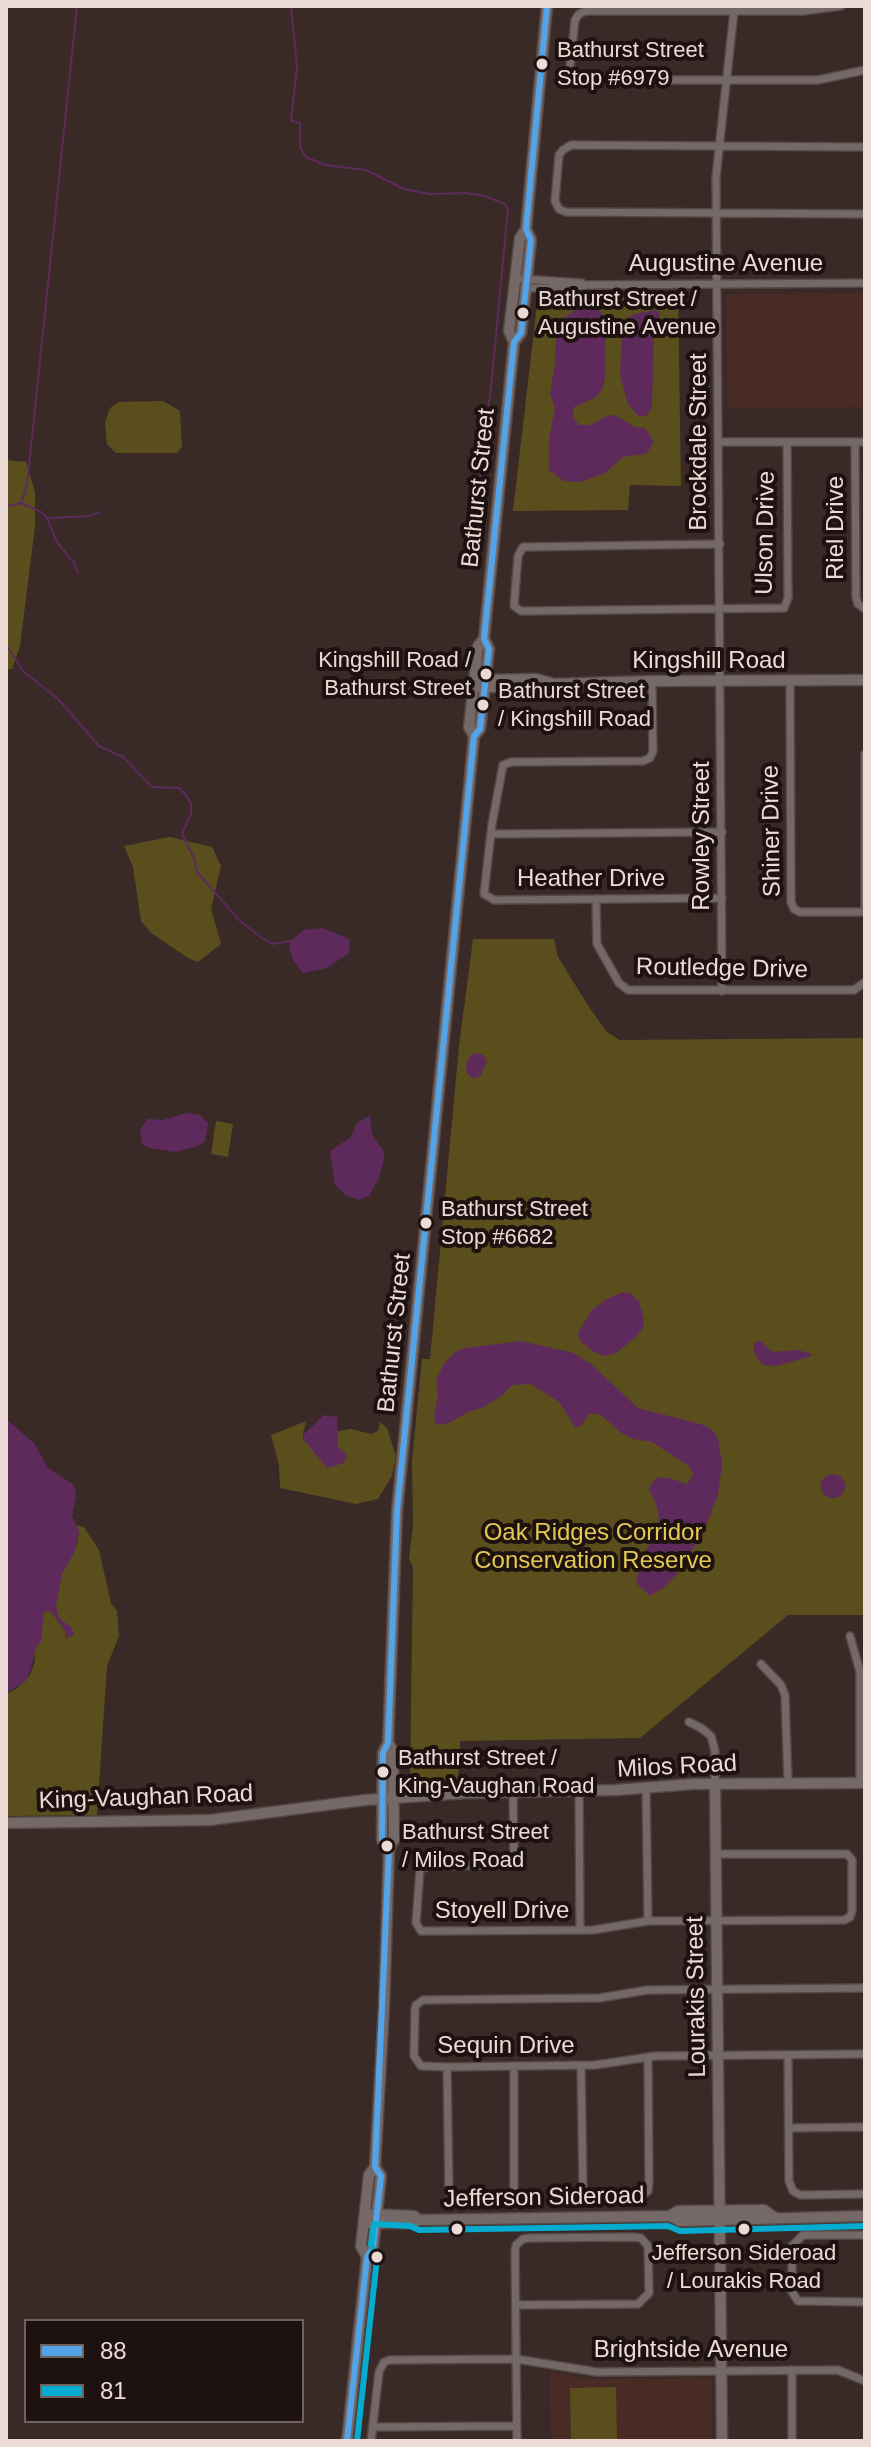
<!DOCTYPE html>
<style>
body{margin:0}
#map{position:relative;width:871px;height:2447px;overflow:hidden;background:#392a27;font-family:Helvetica,sans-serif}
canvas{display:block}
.frame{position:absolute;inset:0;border:8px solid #ecdad6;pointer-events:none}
.legend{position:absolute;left:24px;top:2319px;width:280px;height:104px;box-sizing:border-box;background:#1e1210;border:2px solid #70625f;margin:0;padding:10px 14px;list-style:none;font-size:24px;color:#ecdad6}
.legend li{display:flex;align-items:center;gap:16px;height:40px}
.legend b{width:40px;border:2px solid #70625f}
</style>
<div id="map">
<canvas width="871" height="2447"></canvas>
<div class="frame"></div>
<ul class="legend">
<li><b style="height:10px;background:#53a3e8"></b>88</li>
<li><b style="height:10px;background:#06acd0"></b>81</li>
</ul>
</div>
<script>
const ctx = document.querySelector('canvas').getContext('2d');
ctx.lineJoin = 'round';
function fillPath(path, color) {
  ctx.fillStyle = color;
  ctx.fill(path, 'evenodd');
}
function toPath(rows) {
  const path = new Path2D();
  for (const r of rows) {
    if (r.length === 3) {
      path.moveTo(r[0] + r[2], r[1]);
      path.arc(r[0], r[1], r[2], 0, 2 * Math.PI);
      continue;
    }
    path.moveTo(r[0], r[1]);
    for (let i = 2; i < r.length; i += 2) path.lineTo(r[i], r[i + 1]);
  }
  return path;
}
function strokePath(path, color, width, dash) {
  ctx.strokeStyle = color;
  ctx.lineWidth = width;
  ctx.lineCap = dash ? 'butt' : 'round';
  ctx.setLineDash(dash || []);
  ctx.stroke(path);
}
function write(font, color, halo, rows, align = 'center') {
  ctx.font = font + ' Helvetica,sans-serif';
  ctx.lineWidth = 8;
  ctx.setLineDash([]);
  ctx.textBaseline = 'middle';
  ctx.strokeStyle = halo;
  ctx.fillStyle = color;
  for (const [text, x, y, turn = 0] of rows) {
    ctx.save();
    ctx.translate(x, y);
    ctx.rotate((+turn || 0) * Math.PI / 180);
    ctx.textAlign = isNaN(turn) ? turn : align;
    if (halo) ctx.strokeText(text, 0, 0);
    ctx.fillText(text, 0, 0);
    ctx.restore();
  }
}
fillPath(toPath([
 [865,293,865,407,727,408,726,297,729,294],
 [550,2371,590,2379,711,2378,712,2441,551,2441]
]), '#492a24');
fillPath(toPath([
 [678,295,681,486,630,485,628,510,513,511,538,296],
 [163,401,180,411,182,447,177,453,116,453,107,444,105,422,110,408,119,402],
 [6,460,26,462,35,492,35,526,20,646,12,669,6,669],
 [170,837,212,847,221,866,211,909,221,944,198,962,188,958,151,933,141,921,133,867,124,846],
 [473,939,554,939,558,957,589,1007,606,1031,619,1040,865,1038,865,1615,788,1615,640,1738,460,1741,458,1780,410,1781,413,1567,409,1559,413,1526,412,1461,422,1359,430,1359,459,1046],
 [216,1121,233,1124,228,1157,211,1154],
 [306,1421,303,1434,306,1438,336,1436,338,1431,351,1429,371,1434,378,1431,380,1422,387,1428,396,1456,392,1476,378,1499,356,1504,280,1488,279,1465,271,1435],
 [75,1525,84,1527,99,1550,111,1603,117,1611,119,1636,107,1666,97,1815,6,1816,6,1694,16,1689,30,1675,35,1661,33,1644,43,1613,55,1600,57,1574,77,1545,79,1533],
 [616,2387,617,2441,571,2441,570,2388]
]), '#5b4e1d');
fillPath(toPath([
 [591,306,601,312,605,318,605,378,602,390,595,398,574,407,573,417,579,425,590,425,607,416,615,415,635,427,645,428,652,438,653,444,646,454,623,457,605,473,581,482,564,481,549,470,549,438,555,409,550,393,555,363,556,331,558,322,577,309],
 [656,310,660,313,654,332,652,408,646,416,638,416,627,402,620,374,622,337,628,318,635,314],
 [322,928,350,939,349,953,327,968,303,973,293,960,289,947,291,941,304,930],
 [476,1053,483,1055,487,1061,481,1075,474,1079,467,1073,466,1065,470,1056],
 [186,1113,200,1115,208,1123,205,1141,198,1146,175,1152,149,1148,142,1144,140,1129,148,1119,163,1120],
 [370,1115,372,1134,384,1152,384,1160,379,1178,369,1196,359,1200,347,1196,335,1185,330,1151,350,1138,357,1123],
 [623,1292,632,1294,639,1302,644,1318,643,1328,636,1337,616,1353,604,1356,594,1352,579,1340,578,1332,593,1309,607,1299],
 [759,1340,773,1352,798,1350,812,1354,809,1357,776,1366,762,1365,753,1351,754,1344],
 [521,1341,574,1353,591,1364,638,1408,700,1424,710,1428,718,1438,722,1464,718,1495,703,1533,676,1575,663,1588,650,1596,638,1585,636,1579,644,1553,653,1539,659,1520,657,1507,649,1489,651,1484,658,1477,669,1478,687,1484,693,1475,690,1467,652,1442,633,1439,620,1432,601,1415,590,1413,580,1427,575,1427,559,1402,531,1384,512,1385,503,1395,482,1408,468,1412,449,1423,436,1425,434,1417,438,1394,436,1380,444,1364,456,1351,465,1348],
 [324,1415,337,1417,338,1447,347,1455,344,1463,327,1468,303,1439,303,1435],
 [6,1419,34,1443,48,1468,74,1485,76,1496,72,1516,79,1531,75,1551,62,1574,56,1606,59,1618,72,1628,74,1635,65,1638,65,1631,51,1612,44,1611,41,1642,36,1647,30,1671,25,1682,6,1693],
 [833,1486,12]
]), '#5e2a5c');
strokePath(toPath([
 [291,6,297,67,291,121,300,123,300,148,306,157,325,165,366,170,404,189,430,194,465,193,485,196,505,204,508,209,492,377,474,532],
 [21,503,27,485,77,6],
 [6,506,21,503,41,512,47,518,57,542,74,563,78,573],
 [49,518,90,516,99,512],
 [6,644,23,671,58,699,99,746,123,757,152,787,179,788,185,794,191,804,191,814,182,834,194,858,197,872,239,920,262,938,272,944,291,941]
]), '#5e2a5c', 2);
const street = toPath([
 [841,6,803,11,586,11,579,14,575,20,570,67,579,77,659,80,818,80,865,70],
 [865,147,571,145,563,150,559,155,555,201,559,209,566,212,865,214],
 [522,279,582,283],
 [524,288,569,288,588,285,865,283],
 [719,442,865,442],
 [855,442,856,597,858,604,865,609],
 [720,544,523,547,518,556,514,606,521,611,784,608,788,598,787,442],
 [790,680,791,902,794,909,800,912,865,912],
 [652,681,653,751,650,758,643,761,511,762,503,765,492,824,484,894,494,900,722,898],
 [865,754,865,908],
 [491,834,722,832],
 [596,899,597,944,619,983,628,990,854,990,865,982],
 [722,991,716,177,734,11],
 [850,1636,860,1672,860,1783],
 [761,1664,781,1685,785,1695,788,1783],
 [689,1722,701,1728,711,1736,715,1751,715,1784],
 [646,1788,648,1921],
 [513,1791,514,1856,511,1862,507,1865,429,1866,420,1869,416,1923,421,1931,593,1930,648,1921,844,1920,850,1917,852,1911,852,1860,847,1854,716,1854],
 [579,1791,580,1930],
 [865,1988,648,1990,599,1998,423,2000,416,2005,415,2009,414,2056,421,2066,447,2067,595,2065,656,2056,865,2054],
 [788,2055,789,2181,793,2191,800,2195,865,2194],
 [581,2065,583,2188,586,2195,591,2197,639,2197,648,2191,649,2183,648,2058],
 [447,2067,449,2193,452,2196,460,2198,506,2198,514,2192,514,2066],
 [789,2128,865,2127],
 [865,2235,803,2235,792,2246,792,2292,798,2301,865,2302],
 [516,2305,638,2304,649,2293,648,2246,641,2238,633,2237,529,2238,523,2239,516,2245,515,2251,517,2441],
 [792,2370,792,2441],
 [373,2427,517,2426],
 [371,2441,379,2372,384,2362,390,2360,516,2359,597,2372,838,2370,865,2381]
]);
const secondary = toPath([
 [514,342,521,333,531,240,526,229,547,6],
 [480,680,536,679,551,683],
 [479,687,536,687,553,684,652,681,865,680],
 [474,736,469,727,478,646,484,639,514,342,509,331,520,238,526,229],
 [715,1784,722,2441],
 [6,1823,210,1820,365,1800,466,1793,616,1790,694,1784,865,1783],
 [389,1849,382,1840,383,1753,388,1743,397,1511,474,736,480,729,489,649,484,639],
 [370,2214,414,2216,419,2220],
 [670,2216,680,2221,865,2216],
 [364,2223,413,2223,419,2220,670,2216,678,2211,764,2210,774,2217],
 [367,2257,361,2246,369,2175,375,2167,384,2006,389,1849,394,1839,393,1751,388,1743],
 [347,2441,367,2257,373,2248,381,2176,375,2167]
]);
strokePath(street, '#544744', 10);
strokePath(secondary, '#544744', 13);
strokePath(street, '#746966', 7);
strokePath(secondary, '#746966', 10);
strokePath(toPath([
 [347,2441,367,2257,373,2248,381,2176,375,2167,389,1849,382,1840,383,1753,388,1743,397,1511,474,736,480,729,489,649,484,639,514,342,521,333,531,240,526,229,547,6]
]), '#53a3e8', 6);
strokePath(toPath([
 [357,2441,377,2258,371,2244,374,2224,410,2226,419,2230,668,2226,680,2231,865,2226]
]), '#06acd0', 6);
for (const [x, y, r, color] of [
 [542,64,7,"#ecdad6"],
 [523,313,7,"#ecdad6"],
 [486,674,7,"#ecdad6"],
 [483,705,7,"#ecdad6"],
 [426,1223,7,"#ecdad6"],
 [383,1772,7,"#ecdad6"],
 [387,1846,7,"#ecdad6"],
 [457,2229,7,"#ecdad6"],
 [744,2229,7,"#ecdad6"],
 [377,2257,7,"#ecdad6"]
]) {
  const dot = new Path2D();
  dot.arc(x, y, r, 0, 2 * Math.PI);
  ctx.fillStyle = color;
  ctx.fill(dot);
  strokePath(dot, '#1e1210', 3);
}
write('22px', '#ecdad6', '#1e1210', [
 ["Bathurst Street",557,51],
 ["Stop #6979",557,79],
 ["Bathurst Street /",538,300],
 ["Augustine Avenue",538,328],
 ["Kingshill Road /",471,661,"right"],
 ["Bathurst Street",471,689,"right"],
 ["Bathurst Street",498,692],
 ["/ Kingshill Road",498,720],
 ["Bathurst Street",441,1210],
 ["Stop #6682",441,1238],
 ["Bathurst Street /",398,1759],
 ["King-Vaughan Road",398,1787],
 ["Bathurst Street",402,1833],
 ["/ Milos Road",402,1861],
 ["Jefferson Sideroad",744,2254,"center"],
 ["/ Lourakis Road",744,2282,"center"]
], 'left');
write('24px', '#ecdad6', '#1e1210', [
 ["Augustine Avenue",726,264],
 ["Brockdale Street",699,442,-90],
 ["Bathurst Street",479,488,-84],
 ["Riel Drive",836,528,-90],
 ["Ulson Drive",766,533,-89],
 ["Kingshill Road",709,661],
 ["Shiner Drive",772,831,-91],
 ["Rowley Street",702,836,-90],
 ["Heather Drive",591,879],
 ["Routledge Drive",722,969,1],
 ["Bathurst Street",395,1333,-84],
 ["Milos Road",677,1767,-3],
 ["King-Vaughan Road",146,1798,-2],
 ["Stoyell Drive",502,1911],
 ["Lourakis Street",697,1997,-91],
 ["Sequin Drive",506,2046],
 ["Jefferson Sideroad",544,2198,-1],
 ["Brightside Avenue",691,2350]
]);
write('24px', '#e3c951', '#1e1210', [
 ["Oak Ridges Corridor",593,1533],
 ["Conservation Reserve",593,1561]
]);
</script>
